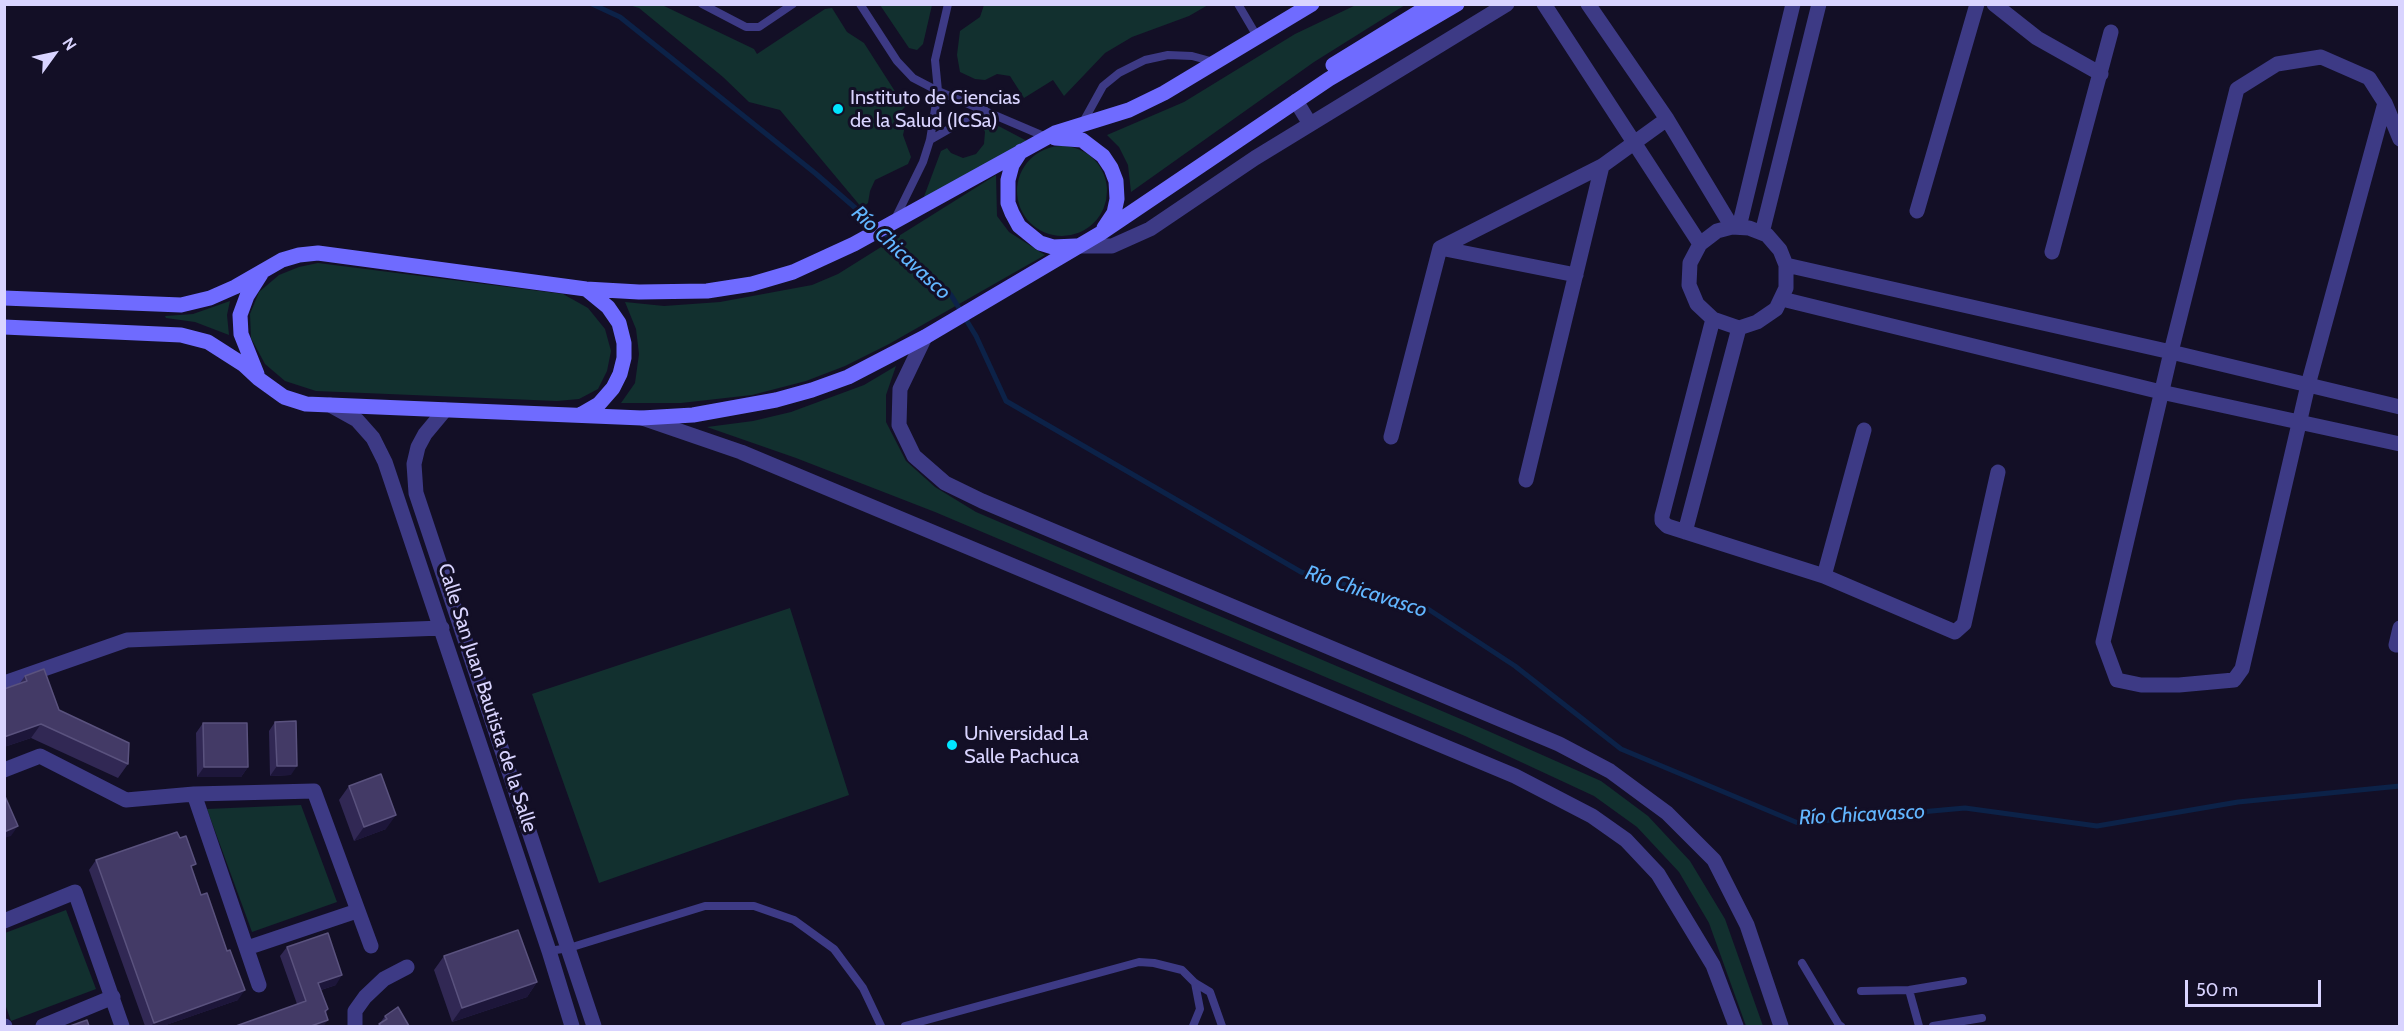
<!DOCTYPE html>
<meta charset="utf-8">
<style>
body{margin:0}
#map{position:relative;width:2404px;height:1031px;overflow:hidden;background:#130f26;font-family:Cabin,sans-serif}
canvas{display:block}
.frame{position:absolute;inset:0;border:6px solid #d9d4ff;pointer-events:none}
.north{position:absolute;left:24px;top:24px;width:60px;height:60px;-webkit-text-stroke:4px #130f26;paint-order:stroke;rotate:57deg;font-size:16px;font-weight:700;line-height:24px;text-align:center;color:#d9d4ff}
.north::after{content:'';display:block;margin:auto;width:21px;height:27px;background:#d9d4ff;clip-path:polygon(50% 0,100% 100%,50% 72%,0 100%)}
.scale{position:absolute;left:2185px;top:980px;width:136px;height:27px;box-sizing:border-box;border:3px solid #d9d4ff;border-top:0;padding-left:8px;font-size:18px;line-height:21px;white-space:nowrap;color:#d9d4ff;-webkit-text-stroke:4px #130f26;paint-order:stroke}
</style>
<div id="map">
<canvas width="2404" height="1031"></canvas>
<div class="frame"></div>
<div class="north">N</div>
<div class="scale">50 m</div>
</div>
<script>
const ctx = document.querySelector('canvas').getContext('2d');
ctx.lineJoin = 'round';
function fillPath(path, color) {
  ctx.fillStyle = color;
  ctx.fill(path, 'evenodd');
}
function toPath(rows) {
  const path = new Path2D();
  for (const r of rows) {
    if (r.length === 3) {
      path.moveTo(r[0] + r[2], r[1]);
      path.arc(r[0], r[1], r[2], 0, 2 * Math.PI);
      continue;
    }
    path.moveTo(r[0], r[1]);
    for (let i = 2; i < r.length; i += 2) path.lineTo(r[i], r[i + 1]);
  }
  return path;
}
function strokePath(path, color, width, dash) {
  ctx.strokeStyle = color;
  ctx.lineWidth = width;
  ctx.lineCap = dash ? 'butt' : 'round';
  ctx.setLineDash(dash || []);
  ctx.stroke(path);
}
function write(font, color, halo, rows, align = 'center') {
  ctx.font = font + ' Cabin,sans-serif';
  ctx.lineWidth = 6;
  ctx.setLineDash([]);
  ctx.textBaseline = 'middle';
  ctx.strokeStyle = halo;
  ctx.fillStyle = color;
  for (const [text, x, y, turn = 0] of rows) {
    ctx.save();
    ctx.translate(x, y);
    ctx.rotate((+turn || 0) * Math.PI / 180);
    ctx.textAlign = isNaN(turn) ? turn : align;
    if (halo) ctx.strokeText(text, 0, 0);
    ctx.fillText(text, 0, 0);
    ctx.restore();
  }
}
fillPath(toPath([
 [1358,4,1405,5,1314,62,1131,192,1128,165,1119,147,1107,135,1184,102,1295,34],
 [629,5,662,5,754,49,757,54,825,9,832,8,847,32,864,43,905,107,901,111,906,122,903,135,911,157,908,164,875,180,870,191,868,203,862,208,780,110,749,102,723,77,639,8],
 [880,5,932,5,923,44,917,50,909,48],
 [984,5,984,4,1208,5,1189,16,1132,37,1105,53,1064,96,1053,80,1024,98,1010,76,997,74,985,80,975,79,960,72,957,55,960,31,980,17],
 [989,121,1027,141,922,202,941,151,947,148,951,153,963,158,976,154,984,144,985,132,982,125],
 [1062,191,45],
 [996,175,997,216,1009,232,1045,255,889,344,845,366,806,381,752,395,681,403,621,403,635,383,639,354,636,329,625,302,664,306,720,302,812,285,838,274],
 [318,263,563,294,588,308,605,329,611,351,607,371,598,389,579,399,557,401,316,391,285,381,265,364,251,338,250,314,259,292,279,275,299,267],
 [230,301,227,315,229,335,195,322,166,318,165,316,193,314],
 [896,366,886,395,886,422,906,461,935,487,976,512,1470,723,1601,781,1648,816,1690,861,1725,919,1763,1026,1746,1026,1709,923,1679,872,1637,827,1594,796,1465,736,935,512,796,458,707,427,753,421,791,412,864,385],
 [790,608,849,795,599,883,532,694],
 [301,805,337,902,252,932,207,809],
 [66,910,96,989,11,1021,5,1004,5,933]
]), '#12302f');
strokePath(toPath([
 [592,4,620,17,815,173,898,245,951,295,976,336,1006,401,1301,572,1428,609,1515,666,1621,749,1798,823,1965,808,2097,826,2238,802,2400,786]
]), '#0c2248', 5);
strokePath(toPath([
 [702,4,746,27,759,27,793,4],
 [860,4,897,61,913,78,938,91,1046,137],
 [1238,4,1258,38],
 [1082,124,1103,86,1119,73,1145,60,1168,55,1192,56,1214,62],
 [930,140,984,109],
 [895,219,923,162,930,140,938,91,935,60,948,4],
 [549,951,569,948,705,906,754,906,794,920,834,949,863,988,881,1026],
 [1802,963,1839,1025,1841,1026],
 [1909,990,1919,1026],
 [1861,991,1909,990,1963,981],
 [905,1026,1139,962,1154,963,1182,970,1195,983,1210,992,1222,1026],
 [1193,1026,1200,1009,1195,983],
 [1933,1026,1982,1018]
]), '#3d3a85', 8);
strokePath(toPath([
 [1544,4,1700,244],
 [1588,4,1667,119,1732,227],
 [1994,4,2037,38,2101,74],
 [1296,101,1310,124],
 [2385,103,2308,385,2242,669,2234,680,2179,685,2141,685,2117,680,2103,642,2171,352,2237,89,2277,64,2321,57,2369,78,2385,103,2400,139],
 [1917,211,1977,4],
 [1732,227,1749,228,1767,235,1780,250,1786,265,1786,288,1776,309,1757,322,1739,328,1713,319,1697,304,1689,285,1690,263,1700,244,1717,231,1732,227],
 [1739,227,1793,4],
 [1762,233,1819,4],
 [1079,246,1112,246,1150,229,1255,158,1507,4],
 [1440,248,1576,275],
 [2052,252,2111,32],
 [1786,265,2171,352,2400,407],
 [1782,299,2161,392,2400,444],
 [1713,319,1662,516,1662,521,1667,526,1824,576,1955,632,1964,624,1998,472],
 [330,405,357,420,373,438,385,462,549,951,572,1026],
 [445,410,425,434,418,447,414,464,416,493,594,1026],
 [1391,437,1440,248,1602,166,1667,119],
 [1526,480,1602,166],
 [1685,532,1739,328],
 [1824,576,1864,430],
 [2400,628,2396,645,2400,645],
 [4,683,127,640,442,628],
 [4,770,40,756,126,800,194,794,314,791,371,946],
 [194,794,259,985],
 [4,921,75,892,122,1026],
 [247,948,357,911],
 [4,1026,5,1026],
 [43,1026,113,997],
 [355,1026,355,1011,365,997,384,979,407,967]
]), '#3d3a85', 15);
strokePath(toPath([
 [925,337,900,389,899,425,914,456,945,483,982,501,1559,744,1610,771,1667,813,1714,860,1747,925,1781,1026],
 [642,418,741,452,1515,776,1592,816,1626,840,1658,874,1713,965,1736,1026]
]), '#3d3a85', 15);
strokePath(toPath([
 [1333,65,1432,4],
 [1055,138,1082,140,1103,156,1111,168,1116,181,1117,199,1114,213,1104,228],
 [1021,151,1012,165,1008,180,1008,203,1012,213,1019,226,1040,243,1053,247,1076,246],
 [4,298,181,305,210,298,235,287,282,260,299,255,318,253,586,289,639,292,707,291,752,284,793,272,854,244,1055,133,1129,110,1164,93,1312,4],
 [4,327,181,335,208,342,244,365,259,379,284,397,306,404,642,418,693,415,776,400,812,390,848,377,925,337,1101,233,1329,79,1457,4],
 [257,374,241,334,240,315,247,296,261,274],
 [580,415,599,404,613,388,620,374,624,358,624,343,619,323,608,307,586,289]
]), '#6f6bff', 15);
fillPath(toPath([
 [25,676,59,710,128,764,118,778,31,738,4,747,4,689,20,683],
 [275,722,291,775,270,776,269,731],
 [203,723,248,767,241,777,197,777,196,733],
 [349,786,386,829,354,841,339,800],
 [96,860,192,869,238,1000,163,1026,145,1026,89,870],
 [287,947,336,985,321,990,328,1009,326,1013,328,1020,323,1026,236,1026,297,1004,280,956],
 [444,956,537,982,527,997,452,1022,434,970],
 [385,1016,409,1026,378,1026]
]), '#312854');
fillPath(toPath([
 [41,724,31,738,4,747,4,737],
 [277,766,297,766,291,775,270,776],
 [204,767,248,767,241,777,197,777],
 [396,815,386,829,354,841,364,827],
 [18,826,11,836,4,838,4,832],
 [342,975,336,985,311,993,318,983],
 [537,982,527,997,452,1022,462,1008],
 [245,990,238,1000,163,1026,151,1026,154,1023],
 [328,1020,323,1026,311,1026]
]), '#1d163a');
const building = toPath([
 [44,669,59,710,129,743,128,764,41,724,4,737,4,689,27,681,25,676,44,669],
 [296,721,297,766,277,766,275,722,296,721],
 [203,723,247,723,248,767,204,767,203,723],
 [381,774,396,815,364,827,349,786,381,774],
 [4,794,18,826,4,832,4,794],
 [177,832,180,838,186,836,196,864,191,866,201,895,207,893,227,951,230,950,245,990,154,1023,96,860,177,832],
 [518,930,537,982,462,1008,444,956,518,930],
 [328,933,342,975,318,983,328,1009,325,1011,328,1020,311,1026,236,1026,306,1001,287,947,328,933],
 [398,1007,409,1026,381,1026,379,1024,387,1019,385,1016,398,1007],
 [87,1020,89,1026,70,1026,87,1020]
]);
fillPath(building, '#433a66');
strokePath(building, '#5a527e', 1.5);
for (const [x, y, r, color] of [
 [838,109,6,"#00e5ff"],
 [952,745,6,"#00e5ff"]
]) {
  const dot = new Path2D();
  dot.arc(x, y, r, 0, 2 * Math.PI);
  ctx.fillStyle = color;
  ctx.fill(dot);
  strokePath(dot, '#130f26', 2);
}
write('20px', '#d9d4ff', '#130f26', [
 ["Instituto de Ciencias",850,98],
 ["de la Salud (ICSa)",850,121],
 ["Universidad La",964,734],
 ["Salle Pachuca",964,757]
], 'left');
write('20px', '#d9d4ff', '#130f26', [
 ["Calle San Juan Bautista de la Salle",487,698,72]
]);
write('italic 21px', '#62b6ff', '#130f26', [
 ["Río Chicavasco",901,253,43],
 ["Río Chicavasco",1366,592,18],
 ["Río Chicavasco",1862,815,-3]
]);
</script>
